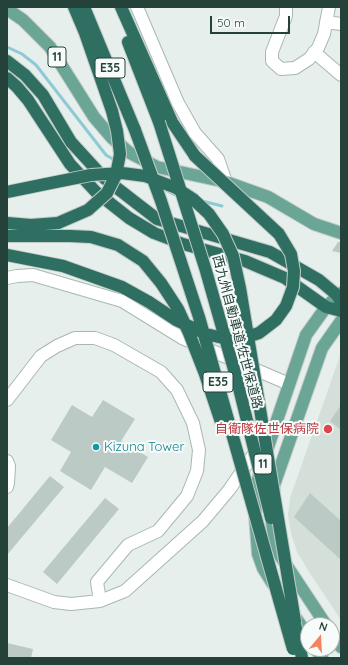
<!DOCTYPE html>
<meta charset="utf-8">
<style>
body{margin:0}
#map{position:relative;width:348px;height:665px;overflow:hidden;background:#e6efeb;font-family:Quicksand,sans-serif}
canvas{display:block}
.frame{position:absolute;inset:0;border:8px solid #24423a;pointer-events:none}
.north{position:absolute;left:300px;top:617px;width:40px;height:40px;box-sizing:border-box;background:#f7fbf9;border:1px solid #a3b1ad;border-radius:50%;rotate:18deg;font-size:11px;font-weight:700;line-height:16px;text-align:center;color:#24423a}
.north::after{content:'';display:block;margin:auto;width:14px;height:18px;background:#f4845f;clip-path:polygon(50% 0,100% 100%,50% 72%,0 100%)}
.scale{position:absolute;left:210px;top:16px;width:80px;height:18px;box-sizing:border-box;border:2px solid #24423a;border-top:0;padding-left:5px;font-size:12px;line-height:14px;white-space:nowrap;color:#24423a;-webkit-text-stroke:3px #f7fbf9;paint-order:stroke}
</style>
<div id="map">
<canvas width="348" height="665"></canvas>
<div class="frame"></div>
<div class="north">N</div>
<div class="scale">50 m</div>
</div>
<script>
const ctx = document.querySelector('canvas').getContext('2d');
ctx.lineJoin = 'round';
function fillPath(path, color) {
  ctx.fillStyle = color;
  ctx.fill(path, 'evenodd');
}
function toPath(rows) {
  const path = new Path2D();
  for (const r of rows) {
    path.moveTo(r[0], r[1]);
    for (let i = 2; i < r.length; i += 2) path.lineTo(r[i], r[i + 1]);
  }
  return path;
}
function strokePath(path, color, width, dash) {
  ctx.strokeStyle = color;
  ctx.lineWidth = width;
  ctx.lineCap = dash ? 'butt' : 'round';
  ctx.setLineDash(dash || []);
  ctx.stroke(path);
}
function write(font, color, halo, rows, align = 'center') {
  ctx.font = font + ' Quicksand,"Noto Sans JP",sans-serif';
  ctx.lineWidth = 4;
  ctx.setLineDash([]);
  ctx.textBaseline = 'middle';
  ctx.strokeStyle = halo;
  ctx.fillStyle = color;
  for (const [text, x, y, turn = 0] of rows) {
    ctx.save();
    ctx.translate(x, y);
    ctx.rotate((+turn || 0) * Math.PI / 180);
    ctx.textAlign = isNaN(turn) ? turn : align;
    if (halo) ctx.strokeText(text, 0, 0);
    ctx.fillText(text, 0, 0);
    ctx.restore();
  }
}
fillPath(toPath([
 [341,353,341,620,311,575,297,552,291,533,288,515,290,498]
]), '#d4dfda');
strokePath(toPath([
 [7,47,22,54,36,65,106,155,116,161],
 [164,189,173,194,179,196],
 [202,201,222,206]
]), '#8ec9d4', 3);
fillPath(toPath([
 [338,242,341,242,341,253,332,251],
 [103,400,135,419,121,441,148,457,132,483,105,467,91,490,60,471,71,452,51,440,72,405,92,417],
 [341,405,341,430,330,421],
 [50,476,64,487,7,555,7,528],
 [310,493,341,521,341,560,294,517],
 [105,498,119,509,57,584,43,572],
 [7,643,33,649,31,658,7,658]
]), '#bbcac4');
const minor = toPath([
 [137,7,178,103,195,133,218,159,226,182],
 [286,7,286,16,272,52,272,61,281,69,295,68,309,59,318,48,324,34,329,7],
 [326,22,341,24],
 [314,52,341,75],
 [7,278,17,276,33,275,122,301,182,338,289,384],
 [7,400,41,356,57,346,75,338,95,338,114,345,161,372,177,390,193,423,199,450,197,471,187,496,158,531,128,545,97,582,100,601],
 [7,461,9,466,8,483,7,487],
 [7,585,54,602,71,604,100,601,125,591,203,521,229,490,269,432]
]);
const major = toPath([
 [7,9,23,20,50,47,94,117,112,138,130,153,157,167,226,182,268,197,314,224,341,233],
 [266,453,276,423,306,335,326,307,341,293],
 [260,472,258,480,255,515,258,554,263,568,273,584],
 [293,614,308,636],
 [326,625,281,557,275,544,271,515,274,485,322,348,341,321],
 [332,634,341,647],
 [316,649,322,658]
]);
const highway = toPath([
 [74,7,85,33,112,111],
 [84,7,135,130],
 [121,7,172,122,195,156],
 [128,42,159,122],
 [7,61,25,75,43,95,71,142,104,178,157,219,270,252,319,280,337,295,341,302],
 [7,78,17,87,28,100,70,164,96,192,129,218,154,233,183,244,245,261,285,278,326,307,341,311],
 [7,192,46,184],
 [7,223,31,225,58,223],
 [7,236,70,236],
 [7,255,63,266,122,287,149,302]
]);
strokePath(minor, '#a8b8b2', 14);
strokePath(major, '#c2cac8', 14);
strokePath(highway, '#c2cac8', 14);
strokePath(minor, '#fff', 12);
strokePath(major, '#6aa596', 12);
strokePath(highway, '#2f6f62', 12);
const highwayBridge = toPath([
 [159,122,206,271,237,380,271,518],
 [135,130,161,201,199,317,293,649],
 [46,184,91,175,122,173,145,176,176,188,193,199,209,214,223,234,233,256,240,288,295,621],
 [58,223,88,210,107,193,116,175,120,154,117,131,112,111],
 [70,236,91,237,118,245,143,261,161,283,178,309,189,333,205,374,222,425],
 [149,302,176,320,206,334,227,339,244,338,259,333,276,320,286,306,293,287,294,271,291,254,279,234,195,156],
 [293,614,302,658]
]);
strokePath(highwayBridge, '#c2cac8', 14, []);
strokePath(highwayBridge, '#2f6f62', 12);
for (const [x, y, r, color] of [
 [328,429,5,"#e0444e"],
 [96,447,4,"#0f9aa8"]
]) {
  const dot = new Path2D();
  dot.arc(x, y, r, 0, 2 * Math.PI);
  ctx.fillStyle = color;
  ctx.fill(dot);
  strokePath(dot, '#f7fbf9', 1.5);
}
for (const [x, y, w] of [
 [57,57,18],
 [110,68,30],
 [218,382,30],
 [263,464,18]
]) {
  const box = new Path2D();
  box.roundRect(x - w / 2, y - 10, w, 20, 3);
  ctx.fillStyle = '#f7fbf9';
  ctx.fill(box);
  strokePath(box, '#24423a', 1);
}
write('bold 12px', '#24423a', null, [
 ["11",57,57],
 ["E35",110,68],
 ["E35",218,382],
 ["11",263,464]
]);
write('13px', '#24423a', '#f7fbf9', [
 ["西九州自動車道;佐世保道路",237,332,75]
]);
write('13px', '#be3a42', '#f7fbf9', [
 ["自衛隊佐世保病院",319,429]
], 'right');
write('13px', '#0d838f', '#f7fbf9', [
 ["Kizuna Tower",104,447]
], 'left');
</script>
